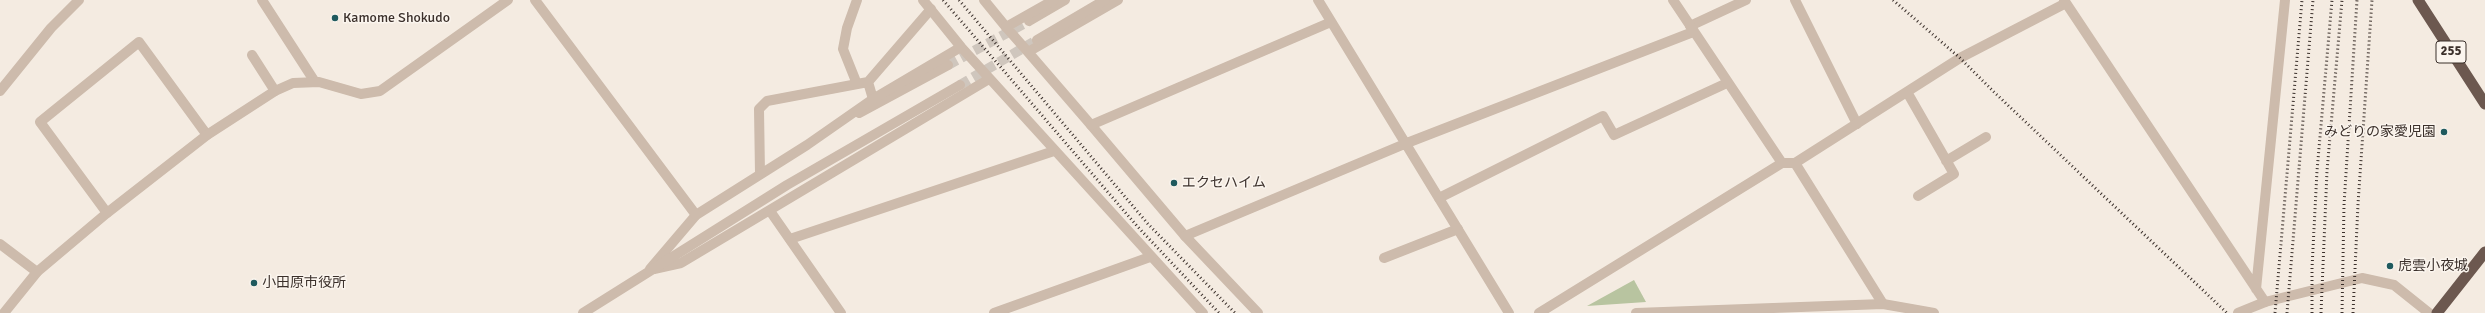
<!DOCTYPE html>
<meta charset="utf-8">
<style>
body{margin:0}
canvas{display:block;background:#f4ebe1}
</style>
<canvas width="2485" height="313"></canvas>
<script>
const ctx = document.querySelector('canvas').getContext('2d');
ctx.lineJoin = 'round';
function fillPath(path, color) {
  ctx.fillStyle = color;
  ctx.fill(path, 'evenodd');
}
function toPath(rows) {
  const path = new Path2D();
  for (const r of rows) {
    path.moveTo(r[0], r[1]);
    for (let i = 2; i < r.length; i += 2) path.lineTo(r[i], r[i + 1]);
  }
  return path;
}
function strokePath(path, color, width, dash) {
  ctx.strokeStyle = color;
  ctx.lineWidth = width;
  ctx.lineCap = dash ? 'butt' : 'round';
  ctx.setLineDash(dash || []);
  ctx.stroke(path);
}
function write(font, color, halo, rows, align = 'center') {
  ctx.font = font + ' Signika,"Noto Sans JP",sans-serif';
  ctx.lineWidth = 3;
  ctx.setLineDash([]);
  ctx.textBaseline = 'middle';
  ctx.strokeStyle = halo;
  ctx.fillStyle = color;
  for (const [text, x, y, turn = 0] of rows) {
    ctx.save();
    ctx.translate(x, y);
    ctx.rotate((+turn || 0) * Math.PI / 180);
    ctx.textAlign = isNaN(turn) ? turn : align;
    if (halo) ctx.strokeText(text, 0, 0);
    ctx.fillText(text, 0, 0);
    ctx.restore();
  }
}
fillPath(toPath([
 [1634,280,1646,302,1587,306]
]), '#b8c4a0');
strokePath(toPath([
 [948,65,1029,21]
]), '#cfc6bd', 10, [10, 5]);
strokePath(toPath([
 [960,85,1037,40]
]), '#cfc6bd', 10, [10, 5]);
strokePath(toPath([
 [984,0,1006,27],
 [1795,0,1857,124],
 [1690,26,1746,0],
 [252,55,275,91],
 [857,84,843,49,847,28,857,0],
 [873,99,868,82,931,9],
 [1091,125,1185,236],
 [760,174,759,109,767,101,868,82],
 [1439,198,1603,116,1614,135,1727,83],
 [790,239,1054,151],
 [0,244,37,272],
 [1384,258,1458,229]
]), '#cdbbac', 10);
strokePath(toPath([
 [1029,21,1065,0],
 [859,113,948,65]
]), '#cdbbac', 10);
strokePath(toPath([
 [262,0,315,82],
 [923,0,961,47],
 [1054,0,1006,27,1028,52,1118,0],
 [1318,0,1509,313],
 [1673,0,1782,163],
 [2064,0,2265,302],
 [1028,52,1091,125,1331,22],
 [0,91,51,28,79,0],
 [1907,92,1954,174,1918,196],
 [1946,161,1986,137],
 [1795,163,1883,304],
 [770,211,841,313],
 [107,213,40,122,139,42,207,135],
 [650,269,696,215,807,145,873,99,961,47,1203,313],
 [654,269,681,263,989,79],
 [2256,289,2285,0],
 [994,313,1150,257],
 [1258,313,1185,236,1407,143,1693,32],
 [1539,313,1782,163,1795,163,1960,58,2066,3]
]), '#cdbbac', 10);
strokePath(toPath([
 [535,0,696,215],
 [1037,40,1105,0],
 [4,313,37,272,107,213,207,135,275,91,293,83,319,82,361,94,380,91,508,0],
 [583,313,787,185,960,85],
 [1636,313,1883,304,1934,313],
 [2238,313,2265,302,2362,278,2394,285,2429,313]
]), '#cdbbac', 10);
strokePath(toPath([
 [2418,0,2485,104],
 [2437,313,2485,252]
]), '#6c584f', 11);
strokePath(toPath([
 [943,0,1137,226,1219,313],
 [959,0,1148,224,1235,313],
 [1893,0,1960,58,1994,92,2227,313],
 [2275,313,2302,0],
 [2287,313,2313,0],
 [2312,313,2312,268,2317,171,2332,0],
 [2321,313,2327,171,2342,0],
 [2342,313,2344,205,2357,0],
 [2353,313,2358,204,2372,0]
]), '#3b302b', 3, [1, 3]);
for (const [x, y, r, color] of [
 [335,18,4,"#1f5a5e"],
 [2444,132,4,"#1f5a5e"],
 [1174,183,4,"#1f5a5e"],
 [2390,266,4,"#1f5a5e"],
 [254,283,4,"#1f5a5e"]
]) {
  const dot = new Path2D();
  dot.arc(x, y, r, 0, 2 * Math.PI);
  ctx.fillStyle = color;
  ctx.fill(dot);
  strokePath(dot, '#fbf5ee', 1.5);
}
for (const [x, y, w] of [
 [2451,52,30]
]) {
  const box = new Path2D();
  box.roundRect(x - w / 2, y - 11, w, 22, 3);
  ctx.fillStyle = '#fbf5ee';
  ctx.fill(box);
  strokePath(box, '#3b302b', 1);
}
write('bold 13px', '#3b302b', null, [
 ["255",2451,52]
]);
write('14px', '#3b302b', '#fbf5ee', [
 ["Kamome Shokudo",343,18],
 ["みどりの家愛児園",2436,132,"right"],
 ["エクセハイム",1182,183],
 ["虎雲小夜城",2398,266],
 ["小田原市役所",262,283]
], 'left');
</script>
